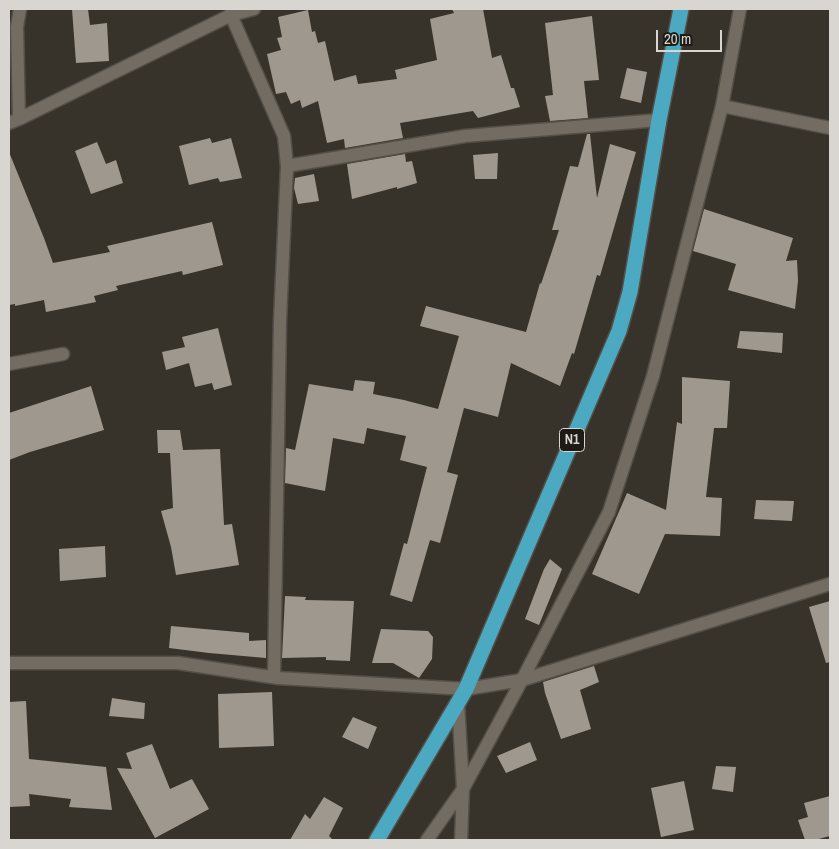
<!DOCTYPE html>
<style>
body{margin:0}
#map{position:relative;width:839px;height:849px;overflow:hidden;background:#38332a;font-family:"Archivo Narrow",sans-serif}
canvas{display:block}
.frame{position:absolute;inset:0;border:10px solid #d9d5d0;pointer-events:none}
.scale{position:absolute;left:656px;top:30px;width:66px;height:22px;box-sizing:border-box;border:2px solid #d9d5d0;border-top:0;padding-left:6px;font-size:15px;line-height:18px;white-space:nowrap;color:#d9d5d0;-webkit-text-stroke:4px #1e1b17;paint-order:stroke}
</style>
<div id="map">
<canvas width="839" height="849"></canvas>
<div class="frame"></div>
<div class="scale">20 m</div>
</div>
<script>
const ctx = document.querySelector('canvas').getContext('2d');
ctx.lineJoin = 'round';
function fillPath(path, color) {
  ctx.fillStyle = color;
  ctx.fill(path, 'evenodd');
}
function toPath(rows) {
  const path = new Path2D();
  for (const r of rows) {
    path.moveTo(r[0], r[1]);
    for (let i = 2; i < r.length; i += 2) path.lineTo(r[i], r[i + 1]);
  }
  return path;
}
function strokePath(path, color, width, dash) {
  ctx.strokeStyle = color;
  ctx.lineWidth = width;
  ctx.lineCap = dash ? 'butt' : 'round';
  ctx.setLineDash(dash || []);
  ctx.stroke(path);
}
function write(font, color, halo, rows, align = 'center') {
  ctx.font = font + ' "Archivo Narrow",sans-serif';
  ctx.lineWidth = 5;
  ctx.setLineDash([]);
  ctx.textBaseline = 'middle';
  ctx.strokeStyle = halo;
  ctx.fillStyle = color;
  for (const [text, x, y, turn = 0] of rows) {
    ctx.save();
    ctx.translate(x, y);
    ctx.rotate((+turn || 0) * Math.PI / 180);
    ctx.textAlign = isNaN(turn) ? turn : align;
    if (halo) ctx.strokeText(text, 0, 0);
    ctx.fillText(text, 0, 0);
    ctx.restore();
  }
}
fillPath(toPath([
 [72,9,88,9,90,25,107,23,109,61,76,63],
 [452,9,483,9,492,58,501,55,511,88,514,88,520,107,478,118,473,111,400,123,403,138,345,148,344,139,327,143,318,101,302,108,300,100,291,104,286,92,276,94,267,54,281,50,277,38,282,37,278,17,308,10,312,32,315,31,318,43,325,41,334,81,356,75,358,84,397,79,395,70,437,60,430,19,454,13],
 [592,16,599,80,584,81,588,118,550,121,545,96,553,95,545,23],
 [627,68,647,72,641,103,620,98],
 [587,134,590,134,597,198,610,144,636,152,600,276,597,275,574,354,572,353,560,386,511,363,498,417,464,408,447,472,458,475,440,543,430,540,412,602,390,595,404,543,407,544,427,467,400,460,406,436,367,428,364,444,333,438,325,491,285,483,286,448,295,450,309,384,353,391,355,380,375,382,373,394,404,400,438,409,459,336,420,326,426,306,526,332,540,283,541,284,559,230,552,230,570,166,578,167],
 [210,138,212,143,231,138,242,178,220,182,218,178,189,185,179,146],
 [97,142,106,164,116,160,123,183,91,194,75,151],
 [9,152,44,238,53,263,110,252,107,246,212,222,223,265,183,275,182,271,116,286,118,290,94,296,96,302,46,312,44,300,15,306,15,304,9,305],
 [498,153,497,179,475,179,473,155],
 [405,154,406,162,412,161,417,183,397,189,397,187,352,199,347,164],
 [314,174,319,201,298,204,294,188,295,178],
 [704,209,793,238,786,261,797,260,798,281,795,309,728,290,736,264,693,251],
 [218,328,232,385,214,390,212,383,195,387,189,363,166,370,162,352,185,347,182,337],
 [740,331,783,333,782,353,737,348],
 [682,377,730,381,727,428,714,428,706,497,722,498,720,536,665,534,639,594,592,574,627,493,666,510,677,422,682,424],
 [91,386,104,430,30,452,9,460,9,413],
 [157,430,180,430,183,450,220,449,224,525,232,524,239,565,176,575,171,547,161,511,173,508,170,453,158,453],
 [756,500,794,501,792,521,754,519],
 [105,546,106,577,60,581,59,549],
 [550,559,562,569,539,625,525,619,544,569],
 [285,596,306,597,305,600,354,601,350,661,326,660,326,657,282,658],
 [830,601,830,662,826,663,809,607],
 [171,626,249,633,249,641,266,640,266,658,209,653,169,648],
 [381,629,428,631,433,637,432,659,419,678,393,663,372,663],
 [594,666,599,682,580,690,591,729,561,739,545,693,543,682],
 [272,692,274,746,219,748,218,694],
 [112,698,145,703,144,719,109,716],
 [26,701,29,759,106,767,112,810,69,807,71,799,29,794,30,806,9,807,9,702],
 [353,717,377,727,368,749,342,737],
 [530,742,537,760,506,773,497,756],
 [152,744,170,789,192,779,209,809,155,838,117,768,132,769,126,753],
 [716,766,736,767,733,792,712,789],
 [684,781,694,830,661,837,651,788],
 [830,796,830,836,815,840,805,840,798,820,808,817,804,803],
 [324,797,343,808,329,836,333,840,290,840,305,814,310,819]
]), '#9f988e');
const street = toPath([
 [232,9,231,15,284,136,287,166,280,321,274,677],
 [722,106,830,128],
 [19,119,17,27,20,9],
 [9,123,19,119,231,15,254,9],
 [287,166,465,136,659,120],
 [9,364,63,354],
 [9,663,178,663,278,678,466,689,522,680,830,584],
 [458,702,463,789,461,840],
 [427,840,463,789,522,680,609,512,653,376,722,106,740,9]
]);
const highway = toPath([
 [377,840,466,689,619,331,630,292,659,120,681,9]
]);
strokePath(street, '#544f48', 15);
strokePath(highway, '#544f48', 18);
strokePath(street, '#726c62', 12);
strokePath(highway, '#4baac1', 15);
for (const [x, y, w] of [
 [572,440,25]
]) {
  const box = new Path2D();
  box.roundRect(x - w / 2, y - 11.5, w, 23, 4);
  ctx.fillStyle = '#1e1b17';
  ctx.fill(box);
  strokePath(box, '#d9d5d0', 1);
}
write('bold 14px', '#d9d5d0', null, [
 ["N1",572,440]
]);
</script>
